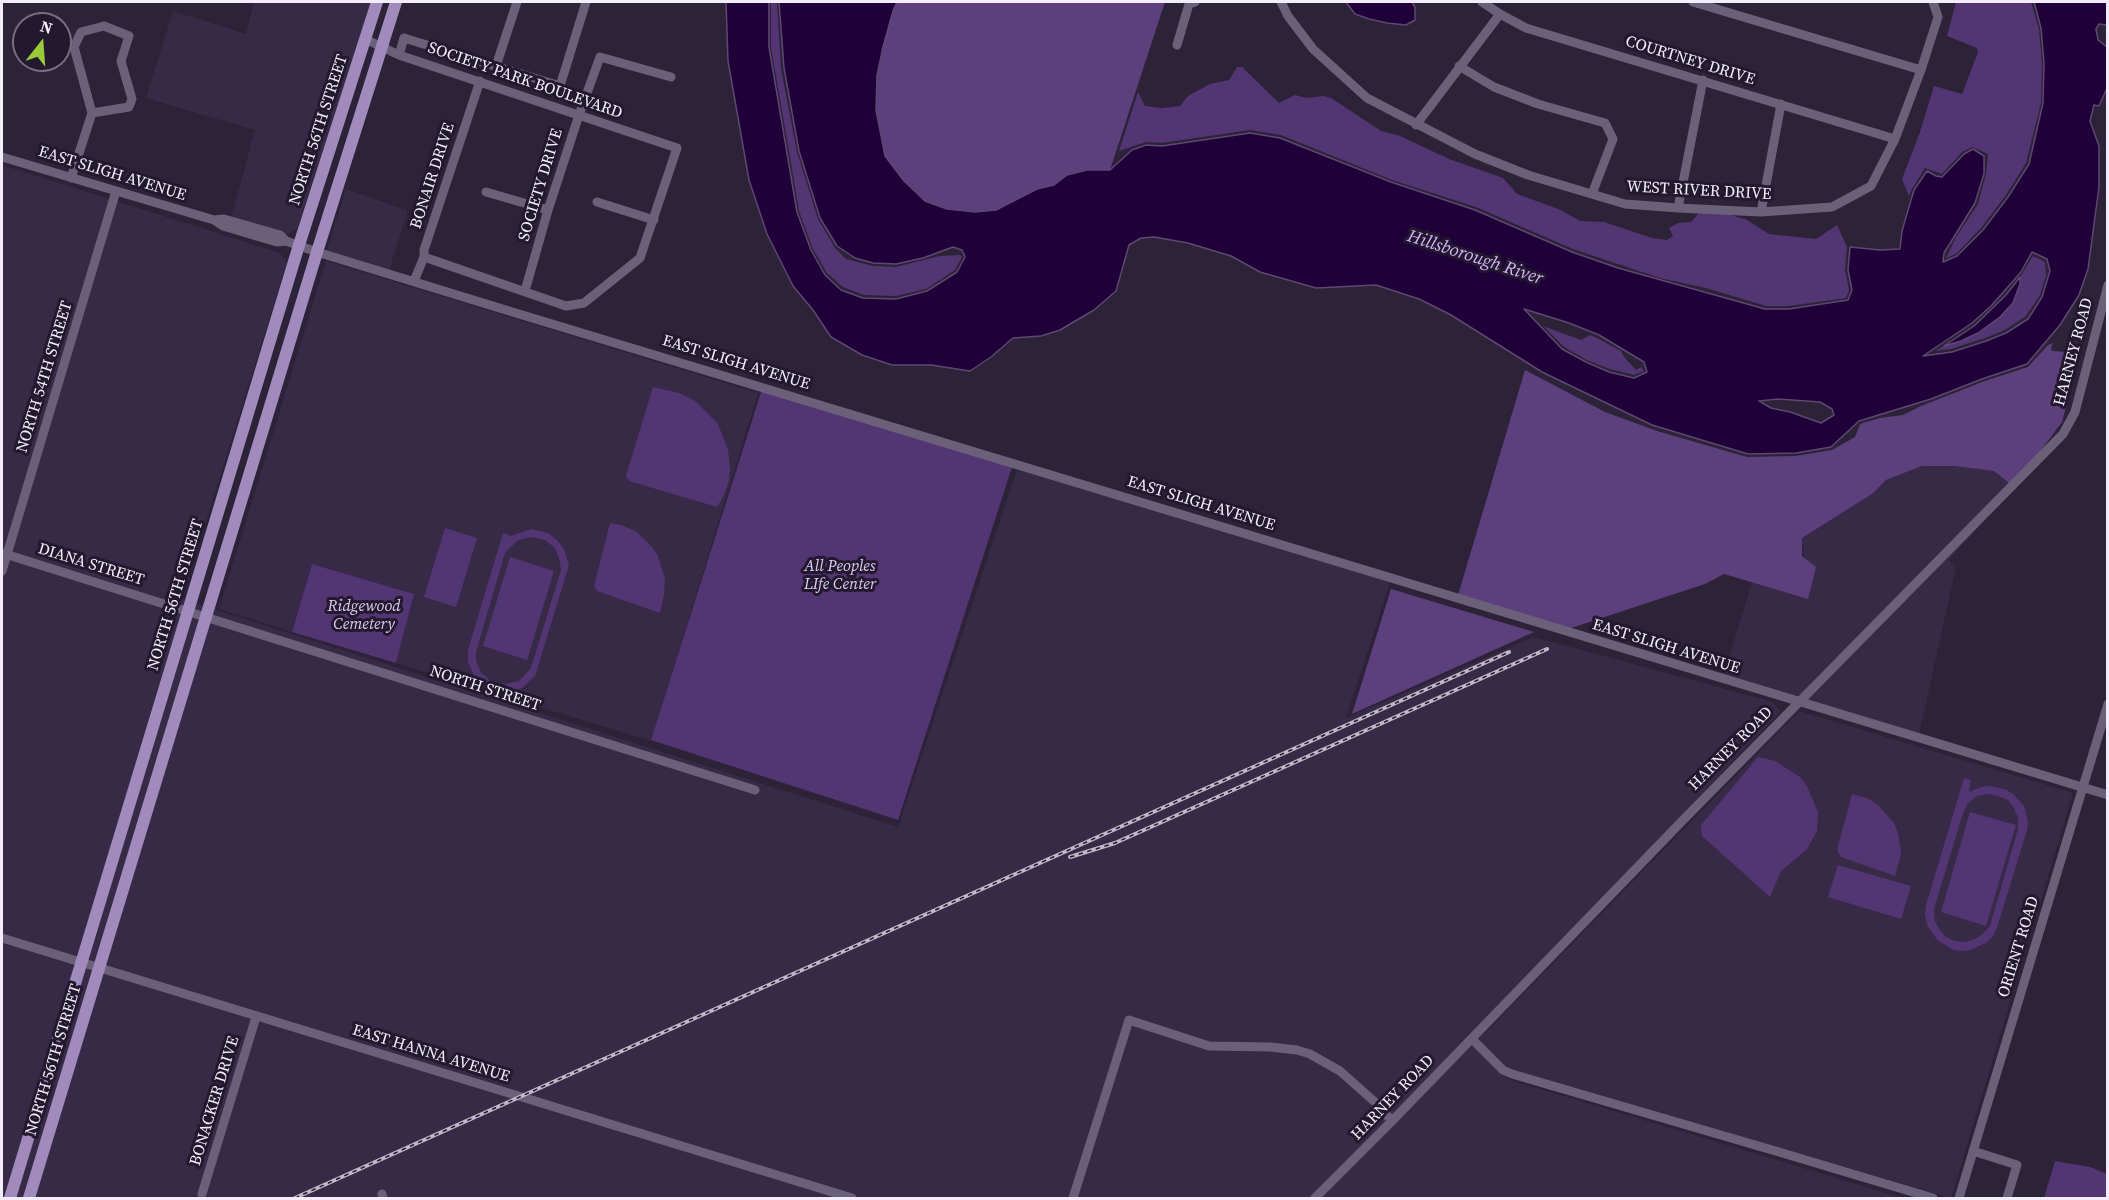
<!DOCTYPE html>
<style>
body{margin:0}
#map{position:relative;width:2109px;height:1200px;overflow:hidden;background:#2c2338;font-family:"Source Serif 4",serif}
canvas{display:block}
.frame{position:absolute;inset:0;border:3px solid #f3edfb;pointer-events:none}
.north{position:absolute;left:12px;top:12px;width:60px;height:60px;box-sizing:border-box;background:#23192e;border:2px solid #766e80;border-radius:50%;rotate:17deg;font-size:16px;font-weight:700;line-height:24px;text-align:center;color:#f3edfb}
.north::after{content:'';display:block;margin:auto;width:21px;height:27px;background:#98cb36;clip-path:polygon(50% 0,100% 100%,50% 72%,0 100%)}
</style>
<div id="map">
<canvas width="2109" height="1200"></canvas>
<div class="frame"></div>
<div class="north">N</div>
</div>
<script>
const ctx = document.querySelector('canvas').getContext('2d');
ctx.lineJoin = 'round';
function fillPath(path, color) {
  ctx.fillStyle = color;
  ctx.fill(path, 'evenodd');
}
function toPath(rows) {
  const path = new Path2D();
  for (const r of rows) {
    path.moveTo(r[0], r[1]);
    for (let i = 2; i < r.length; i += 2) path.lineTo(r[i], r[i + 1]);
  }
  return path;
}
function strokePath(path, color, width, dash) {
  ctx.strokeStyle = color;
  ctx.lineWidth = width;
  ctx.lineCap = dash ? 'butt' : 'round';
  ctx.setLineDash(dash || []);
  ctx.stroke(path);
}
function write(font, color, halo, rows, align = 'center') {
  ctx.font = font + ' "Source Serif 4",serif';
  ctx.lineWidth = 6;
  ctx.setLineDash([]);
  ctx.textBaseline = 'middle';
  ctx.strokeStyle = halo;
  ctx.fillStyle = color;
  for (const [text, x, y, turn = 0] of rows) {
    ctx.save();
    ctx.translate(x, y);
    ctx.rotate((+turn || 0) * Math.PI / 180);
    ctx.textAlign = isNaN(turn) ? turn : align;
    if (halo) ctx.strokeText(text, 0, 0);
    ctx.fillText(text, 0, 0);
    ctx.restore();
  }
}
fillPath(toPath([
 [254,2,371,2,297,229,286,234,231,218,255,130,146,98,173,11,246,34],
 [2,165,280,253,287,262,182,599,898,827,1018,467,1390,582,1346,718,1534,637,1773,702,1780,712,1467,1038,1507,1079,1903,1198,2,1198],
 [346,189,406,210,407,214,389,270,327,251],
 [326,261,758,393,651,741,396,663,414,594,312,564,292,632,219,609],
 [1922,466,1954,466,1994,471,2009,483,1798,698,1724,674,1752,582,1808,598,1802,538,1872,494,1886,480],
 [1991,512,1949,560,1956,567,1920,730,1921,734,1931,736,1930,738,1805,700],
 [1799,711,2073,793,1951,1198,1511,1070,1479,1039]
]), '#372a46');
fillPath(toPath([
 [771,2,777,2,781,69,797,152,818,219,835,248,846,259,873,266,896,267,940,256,960,255,962,257,955,270,926,289,896,296,864,295,843,287,827,273,813,249,799,211,790,157,771,47],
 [1956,2,2031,2,2039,29,2042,64,2041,103,2026,163,2006,195,1981,228,1956,254,1946,258,1956,237,1978,204,1986,174,1988,154,1972,147,1962,152,1942,174,1925,168,1912,189,1909,196,1902,179,1920,132,1934,86,1962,94,1978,52,1977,48,1947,36],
 [1237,67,1242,67,1279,103,1295,95,1306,98,1323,96,1331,98,1381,131,1400,136,1449,159,1503,178,1517,194,1561,210,1580,221,1604,222,1652,238,1667,240,1673,236,1669,228,1678,223,1691,222,1699,213,1728,214,1747,220,1769,234,1816,239,1837,225,1847,247,1845,270,1849,290,1846,298,1789,306,1766,306,1706,288,1660,278,1573,249,1476,207,1392,180,1281,135,1250,130,1162,143,1146,142,1119,151,1138,92,1145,106,1162,108,1180,106,1188,96,1210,84,1229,80],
 [2033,256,2045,262,2046,276,2040,295,2026,316,2005,330,1985,338,1951,349,1935,351,1944,346,1961,341,1978,333,2000,317,2020,284,2020,277],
 [1543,326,1581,340,1590,335,1599,339,1621,351,1624,357,1636,370,1641,367,1644,371,1634,375,1610,369,1587,360,1564,347],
 [653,387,679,393,695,401,718,424,728,450,730,468,729,481,723,497,717,507,629,481,626,476],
 [762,389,1012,467,898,820,651,740],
 [610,523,621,525,637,532,652,547,658,556,665,579,664,594,660,613,597,591,594,586],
 [445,528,477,538,456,607,424,597],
 [531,529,548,533,557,540,564,549,569,565,535,676,522,688,511,692,500,692,484,686,475,678,468,662,468,650,503,533,511,536],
 [531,537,545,540,555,548,560,561,561,570,531,668,519,681,501,685,492,682,481,673,476,661,476,652,505,553,518,540],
 [510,557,554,571,527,660,483,646],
 [312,564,414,594,396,663,292,632],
 [1758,757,1775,761,1800,777,1807,786,1818,812,1817,831,1807,849,1781,871,1770,897,1702,836,1701,825],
 [1964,778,1971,780,1969,792,1981,787,1990,786,2007,790,2014,795,2024,806,2028,822,2027,830,1997,928,1993,936,1986,943,1970,950,1962,951,1954,950,1938,941,1927,925,1925,914,1926,905],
 [1987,794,1998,796,2008,800,2014,808,2018,818,2018,829,1990,926,1983,934,1975,939,1965,942,1955,941,1946,937,1940,930,1935,922,1934,909,1963,813,1968,803,1977,796],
 [1852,794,1869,799,1878,805,1894,823,1898,833,1901,854,1895,876,1841,857,1837,850],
 [1970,812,2016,825,1986,926,1941,912],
 [1838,865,1911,886,1901,919,1828,897],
 [2055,1161,2090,1167,2107,1174,2107,1198,2044,1198]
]), '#533573');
fillPath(toPath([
 [897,2,1165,2,1110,170,1087,170,1067,175,1054,185,1037,189,996,210,975,212,947,209,925,201,904,181,885,156,876,110,877,76,883,47,893,11],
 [2053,343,2051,348,2052,351,2080,353,2062,422,2039,453,2009,483,1994,471,1954,466,1922,466,1886,480,1872,494,1802,538,1802,556,1816,567,1808,599,1724,574,1705,584,1568,629,1458,595,1525,370,1605,412,1657,431,1747,457,1795,456,1832,450,1855,437,1860,424,1880,418,1903,415,1921,406,1982,382,2028,367,2048,345],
 [1391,589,1534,632,1352,714]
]), '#5d3f7e');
const water = toPath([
 [726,2,769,2,769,47,797,212,811,250,825,275,841,290,863,298,896,299,927,291,957,272,965,257,962,250,953,247,923,258,896,264,873,263,855,258,837,246,820,218,799,151,784,68,779,2,897,2,893,11,883,47,877,76,876,110,885,156,904,181,925,201,947,209,975,212,996,210,1037,189,1054,185,1067,175,1087,170,1110,170,1132,150,1146,145,1162,146,1250,133,1280,138,1391,182,1475,210,1572,252,1618,268,1765,309,1789,309,1848,300,1852,290,1848,270,1850,247,1880,250,1900,249,1902,231,1914,190,1927,171,1936,176,1942,177,1964,154,1973,149,1984,156,1984,174,1975,203,1944,253,1943,262,1957,256,1983,230,2008,197,2029,164,2043,103,2044,63,2041,28,2034,2,2107,2,2107,25,2099,24,2096,29,2098,40,2107,47,2108,86,2099,106,2094,105,2090,121,2099,146,2099,187,2088,269,2079,295,2060,325,2027,364,1982,379,1931,399,1859,421,1831,447,1796,453,1748,454,1652,425,1542,372,1451,315,1419,299,1376,285,1316,288,1260,272,1231,256,1188,243,1154,237,1141,238,1129,245,1116,291,1094,310,1060,330,1041,336,1013,338,991,357,970,371,931,365,892,365,862,355,831,337,813,310,793,286,767,234,749,180,728,61,726,2],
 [2032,252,2047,259,2050,271,2042,297,2028,319,2006,333,1986,341,1952,352,1923,356,1972,323,1992,305,2021,272,2032,252],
 [1524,309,1569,323,1599,335,1644,362,1647,372,1634,378,1609,372,1586,362,1562,349,1524,309],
 [1778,399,1820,402,1832,409,1834,415,1821,423,1790,412,1771,408,1759,401,1778,399],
 [1346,2,1412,2,1415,7,1415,20,1406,25,1387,23,1369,19,1355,14,1346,2],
 [2020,277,2020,284,2013,303,2000,317,1978,333,1961,341,1944,346,1974,326,2006,295,2020,277]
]);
fillPath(water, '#1f0038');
strokePath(water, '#5f4772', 1.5);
strokePath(toPath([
 [1281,2,1288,16,1313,49,1367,98,1475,154,1528,175,1625,204,1678,208,1761,212,1832,207,1871,186,1895,139,1921,70,1938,17,1933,2],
 [1482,2,1500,14,1526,28,1895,139],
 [1693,2,1921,70],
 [365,39,399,55,677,148,640,258,584,303,566,306,424,257],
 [1177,45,1189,4,1195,2],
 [399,55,404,38,560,86,586,2],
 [496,66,517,2],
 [1459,66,1494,87,1538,104,1605,123,1613,139,1592,194],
 [1416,125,1500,14],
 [2,157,214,220,223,226,263,238,277,242,286,241],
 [71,178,92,113,74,47,81,32,104,26,129,36,121,61,132,99,129,107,92,113],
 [486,192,548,210],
 [597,202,654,220],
 [1678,208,1703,80],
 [1761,212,1781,104],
 [214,220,224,219,280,235,286,241,317,252,519,314,2108,795],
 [414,281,424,257,424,250,480,81],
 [525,291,548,210,579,115,600,57,671,77],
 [2,553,755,790],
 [2,571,116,191],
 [2,938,852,1198],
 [1472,1039,1503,1070,1512,1074,1779,1152,1933,1198],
 [1973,1151,2017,1165,2007,1198],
 [202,1194,256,1017],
 [382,1194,383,1198],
 [1073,1198,1129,1020,1209,1046,1270,1047,1297,1050,1310,1054,1340,1071,1376,1103,1392,1121],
 [1315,1198,1392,1121,1685,818,2063,434,2075,412,2108,285],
 [1959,1198,2108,704]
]), '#6b6079', 9);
strokePath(toPath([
 [10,1198,299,245,377,2],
 [29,1198,317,252,396,2]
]), '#a18bbd', 12);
const rail = toPath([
 [1070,857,1115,843,1547,649],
 [295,1198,1509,652]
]);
strokePath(rail, '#beb8c8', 4);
strokePath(rail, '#23192e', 1.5, [4.5]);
write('16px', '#f3edfb', '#23192e', [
 ["COURTNEY DRIVE",1690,61,17],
 ["SOCIETY PARK BOULEVARD",525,81,19],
 ["NORTH 56TH STREET",319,130,-72],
 ["EAST SLIGH AVENUE",112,174,17],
 ["BONAIR DRIVE",433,176,-72],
 ["SOCIETY DRIVE",541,185,-73],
 ["WEST RIVER DRIVE",1699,191,3],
 ["HARNEY ROAD",2074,352,-75],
 ["EAST SLIGH AVENUE",736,363,17],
 ["NORTH 54TH STREET",45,377,-73],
 ["EAST SLIGH AVENUE",1201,504,17],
 ["DIANA STREET",91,565,17],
 ["NORTH 56TH STREET",176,595,-73],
 ["EAST SLIGH AVENUE",1666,647,17],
 ["NORTH STREET",485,689,18],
 ["HARNEY ROAD",1731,749,-45],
 ["ORIENT ROAD",2019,947,-73],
 ["EAST HANNA AVENUE",431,1054,17],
 ["NORTH 56TH STREET",54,1060,-73],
 ["HARNEY ROAD",1393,1098,-46],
 ["BONACKER DRIVE",215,1101,-73]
]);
write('italic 16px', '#dbccf1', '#23192e', [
 ["All Peoples",840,567],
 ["LIfe Center",840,585],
 ["Ridgewood",364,607],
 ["Cemetery",364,625]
]);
write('italic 18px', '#d4b3fd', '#23192e', [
 ["Hillsborough River",1475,258,18]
]);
</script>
